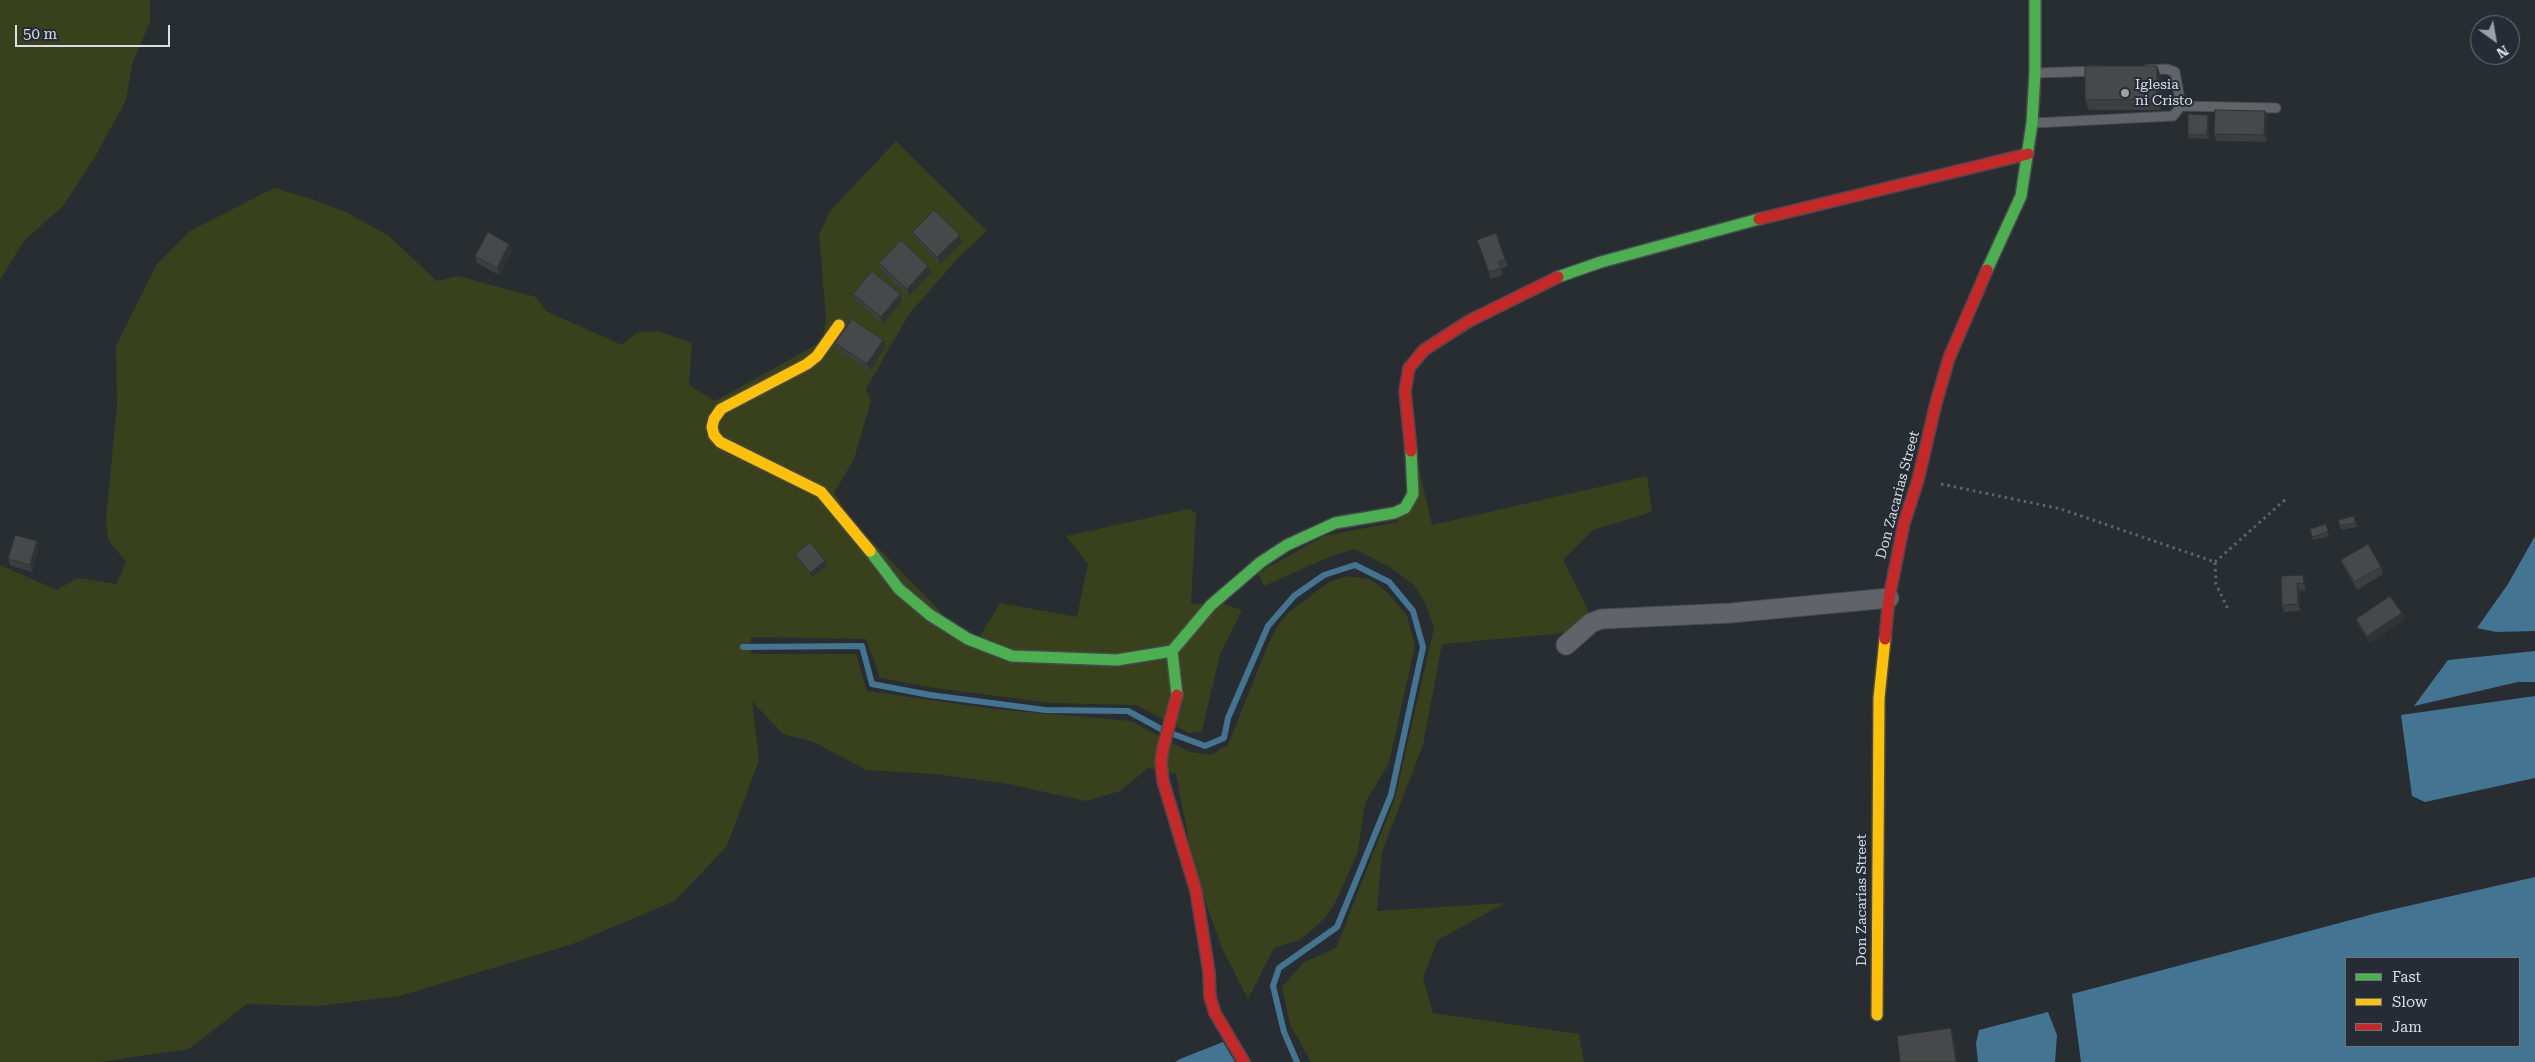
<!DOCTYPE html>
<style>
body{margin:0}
#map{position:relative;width:2535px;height:1062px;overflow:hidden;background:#282d32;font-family:"Roboto Serif",serif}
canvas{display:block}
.legend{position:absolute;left:2345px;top:957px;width:175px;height:90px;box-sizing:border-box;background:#252c35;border:1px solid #6d747b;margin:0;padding:6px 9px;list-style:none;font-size:15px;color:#dadfe5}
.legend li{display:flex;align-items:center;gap:10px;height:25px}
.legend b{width:25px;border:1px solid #6d747b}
.north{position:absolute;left:2470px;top:15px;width:50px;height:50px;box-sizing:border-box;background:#252c35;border:1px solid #6d747b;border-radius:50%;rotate:148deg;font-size:14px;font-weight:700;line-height:20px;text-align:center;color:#dadfe5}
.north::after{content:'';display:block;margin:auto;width:18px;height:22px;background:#9ca1a6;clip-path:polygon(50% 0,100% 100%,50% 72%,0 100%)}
.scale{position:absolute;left:15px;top:25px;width:155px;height:22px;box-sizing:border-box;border:2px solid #dadfe5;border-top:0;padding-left:6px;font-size:15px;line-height:18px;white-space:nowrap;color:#dadfe5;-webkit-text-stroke:4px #252c35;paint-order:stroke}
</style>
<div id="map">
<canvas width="2535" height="1062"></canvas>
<ul class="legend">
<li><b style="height:6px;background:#4caf50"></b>Fast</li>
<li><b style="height:6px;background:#ffc107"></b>Slow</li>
<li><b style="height:6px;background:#c62828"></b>Jam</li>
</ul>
<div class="north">N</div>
<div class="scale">50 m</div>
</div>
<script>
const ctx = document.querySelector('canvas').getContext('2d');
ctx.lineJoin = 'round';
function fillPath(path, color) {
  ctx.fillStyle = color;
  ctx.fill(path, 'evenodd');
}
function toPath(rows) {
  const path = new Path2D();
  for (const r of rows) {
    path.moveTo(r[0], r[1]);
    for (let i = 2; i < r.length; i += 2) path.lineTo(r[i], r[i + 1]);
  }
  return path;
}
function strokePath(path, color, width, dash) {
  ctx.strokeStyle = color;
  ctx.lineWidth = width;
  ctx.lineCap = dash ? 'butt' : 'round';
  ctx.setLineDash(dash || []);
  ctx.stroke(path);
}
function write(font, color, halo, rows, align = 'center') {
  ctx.font = font + ' "Roboto Serif",serif';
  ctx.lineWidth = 4;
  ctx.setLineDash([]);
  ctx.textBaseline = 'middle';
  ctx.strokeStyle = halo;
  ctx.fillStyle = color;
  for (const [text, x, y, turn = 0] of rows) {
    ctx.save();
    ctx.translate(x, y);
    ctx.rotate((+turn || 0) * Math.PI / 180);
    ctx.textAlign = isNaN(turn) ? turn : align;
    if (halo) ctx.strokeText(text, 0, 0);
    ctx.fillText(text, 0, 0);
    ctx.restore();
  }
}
fillPath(toPath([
 [0,0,150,0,150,22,132,64,126,100,95,157,63,206,24,241,0,280],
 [896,141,987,231,960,256,909,314,866,389,871,401,854,459,834,493,850,519,974,646,1000,603,1077,617,1088,564,1066,536,1189,509,1196,513,1191,604,1220,603,1242,610,1220,654,1202,731,1189,733,1136,705,1051,703,935,688,880,678,866,639,751,637,751,654,856,654,867,691,994,709,1131,721,1190,752,1211,755,1228,745,1268,645,1276,628,1288,613,1329,582,1348,576,1370,579,1388,593,1407,616,1415,645,1389,763,1365,803,1358,852,1335,903,1324,919,1300,940,1274,948,1248,999,1222,948,1207,906,1190,847,1176,774,1148,768,1120,791,1086,801,1003,783,935,774,866,770,814,742,783,734,752,701,759,760,727,846,675,901,570,945,400,996,318,1006,247,1004,189,1049,100,1062,0,1062,0,565,57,590,77,578,116,584,126,562,108,540,106,519,117,405,116,346,157,264,190,231,274,188,312,199,348,213,389,236,437,281,458,276,536,297,546,311,622,345,636,333,658,331,692,343,689,385,715,401,823,341,826,318,819,234,830,211],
 [1417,460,1432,525,1647,476,1652,512,1593,530,1563,560,1598,630,1442,644,1423,745,1382,852,1377,911,1505,903,1438,940,1423,978,1433,1013,1579,1034,1584,1062,1311,1062,1290,1024,1282,987,1304,962,1336,948,1395,798,1434,628,1426,605,1414,585,1391,568,1355,549,1334,555,1264,586,1258,573,1324,536,1397,522]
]), '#38411b');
fillPath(toPath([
 [2535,536,2535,631,2496,632,2477,628,2508,584],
 [2535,651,2535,682,2518,682,2414,706,2448,660],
 [2535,696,2535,778,2425,802,2412,796,2401,715],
 [2535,877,2535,1062,2081,1062,2072,994,2377,913],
 [2519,958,2519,1046,2346,1046,2346,958],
 [2048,1012,2057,1035,2055,1062,1978,1062,1976,1043,1979,1030],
 [1223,1042,1235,1062,1175,1062,1180,1059]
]), '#437592');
strokePath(toPath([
 [743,647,862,646,872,684,930,695,1045,710,1128,711,1161,729],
 [1173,734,1205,746,1224,738,1228,718,1268,626,1294,596,1324,575,1355,565,1389,582,1413,611,1423,647,1391,795,1337,927,1279,968,1273,986,1284,1032,1297,1062]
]), '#437592', 6);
const lane = toPath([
 [2037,73,2097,71],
 [2181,106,2276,108],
 [2035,123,2173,116,2181,106,2175,72,2167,69,2147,70]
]);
const street = toPath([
 [1566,645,1591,623,1601,619,1731,613,1889,598]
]);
const fast = toPath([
 [1987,270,2021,196,2032,123,2035,73,2035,0],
 [1558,277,1601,262,1759,219],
 [870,551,899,589,930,615,968,639,1012,656,1117,660,1172,651],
 [1177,695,1172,651,1211,605,1261,562,1287,545,1335,523,1394,513,1405,508,1413,494,1411,451]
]);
const slow = toPath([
 [839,325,817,356,807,364,721,409,714,419,712,427,714,435,720,442,821,492,870,551],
 [1877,1015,1879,698,1885,639]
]);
const jam = toPath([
 [1759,219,2028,154],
 [1411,451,1405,391,1409,368,1424,350,1469,321,1558,277],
 [1885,639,1889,598,1904,523,1918,480,1936,403,1949,358,1987,270],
 [1177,695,1163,748,1161,761,1163,781,1196,891,1209,972,1210,997,1215,1013,1244,1062]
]);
strokePath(lane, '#464a4e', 11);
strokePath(street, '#464a4e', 21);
strokePath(fast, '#464a4e', 14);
strokePath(slow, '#464a4e', 14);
strokePath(jam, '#464a4e', 14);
strokePath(toPath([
 [1941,484,2061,509,2215,562,2216,584,2228,609],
 [2215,562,2287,498]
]), '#606367', 3, [2.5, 4]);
strokePath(lane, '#606468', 9);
strokePath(street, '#606468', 19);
strokePath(fast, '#4caf50', 11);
strokePath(slow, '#ffc107', 11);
strokePath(jam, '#c62828', 11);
fillPath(toPath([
 [2157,66,2161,77,2161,110,2089,110,2085,100],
 [2265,111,2267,118,2267,142,2216,141,2214,134],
 [2209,118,2209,139,2189,138,2188,135],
 [912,232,962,243,940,264,915,239],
 [1496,233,1508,266,1501,269,1503,275,1491,279,1477,240],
 [509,244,512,251,499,275,477,263,475,256],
 [879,263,928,266,931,273,909,296,881,270],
 [853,294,900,294,902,301,883,324,855,301],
 [835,343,886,347,870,371,838,350],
 [2354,516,2357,527,2341,530,2340,526],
 [2326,524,2329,536,2313,540,2310,529],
 [39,548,32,572,11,566,8,559],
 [795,554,827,565,812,577,797,557],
 [2341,560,2381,567,2383,574,2357,590,2344,567],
 [2281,576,2306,583,2306,591,2300,590,2300,611,2284,612,2282,605],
 [2402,613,2405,620,2370,643,2359,626,2356,619]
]), '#3c3e3f');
fillPath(toPath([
 [2157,66,2161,77,2161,110,2157,99],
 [2265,111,2267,118,2267,142,2264,135],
 [2208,115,2209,118,2209,139,2207,135],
 [960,235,962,243,940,264,937,257],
 [509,244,512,251,499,275,497,268],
 [928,266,931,273,909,296,907,289],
 [900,294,902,301,883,324,881,317],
 [883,340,886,347,870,371,867,364],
 [37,541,39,548,32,572,30,565],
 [825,561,827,565,812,577,810,573],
 [2303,575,2306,583,2306,591,2304,584],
 [2297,583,2300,590,2300,611,2298,604],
 [2402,613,2405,620,2370,643,2367,636],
 [1951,1028,1955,1039,1958,1062,1956,1062]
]), '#313233');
const building = toPath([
 [2085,66,2157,66,2157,99,2085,100,2085,66],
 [2215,110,2265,111,2264,135,2214,134,2215,110],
 [2188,114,2208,115,2207,135,2188,135,2188,114],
 [934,210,960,235,937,257,912,232,934,210],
 [488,232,509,244,497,268,475,256,488,232],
 [1496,233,1505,259,1499,262,1501,268,1489,272,1477,240,1496,233],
 [901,240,928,266,907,289,879,263,901,240],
 [872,271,900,294,881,317,853,294,872,271],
 [852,319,883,340,867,364,835,343,852,319],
 [2354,516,2355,523,2340,526,2338,520,2354,516],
 [2326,524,2328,532,2312,537,2310,529,2326,524],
 [15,535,37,541,30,565,8,559,15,535],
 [810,542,825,561,810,573,795,554,810,542],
 [2368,544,2381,567,2354,582,2341,560,2368,544],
 [2303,575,2304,584,2297,583,2298,604,2282,605,2281,576,2303,575],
 [2390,596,2402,613,2367,636,2356,619,2390,596],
 [1951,1028,1956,1062,1900,1062,1897,1036,1951,1028]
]);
fillPath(building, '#464849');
strokePath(building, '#313233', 1);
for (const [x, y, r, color] of [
 [2125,93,5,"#9ca1a6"]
]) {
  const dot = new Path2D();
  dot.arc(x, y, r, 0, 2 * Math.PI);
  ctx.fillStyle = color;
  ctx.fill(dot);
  strokePath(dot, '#252c35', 2);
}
write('14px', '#dadfe5', '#252c35', [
 ["Iglesia",2135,85],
 ["ni Cristo",2135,101]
], 'left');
write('14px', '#dadfe5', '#252c35', [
 ["Don Zacarias Street",1898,495,-75],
 ["Don Zacarias Street",1862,900,-90]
]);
</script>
